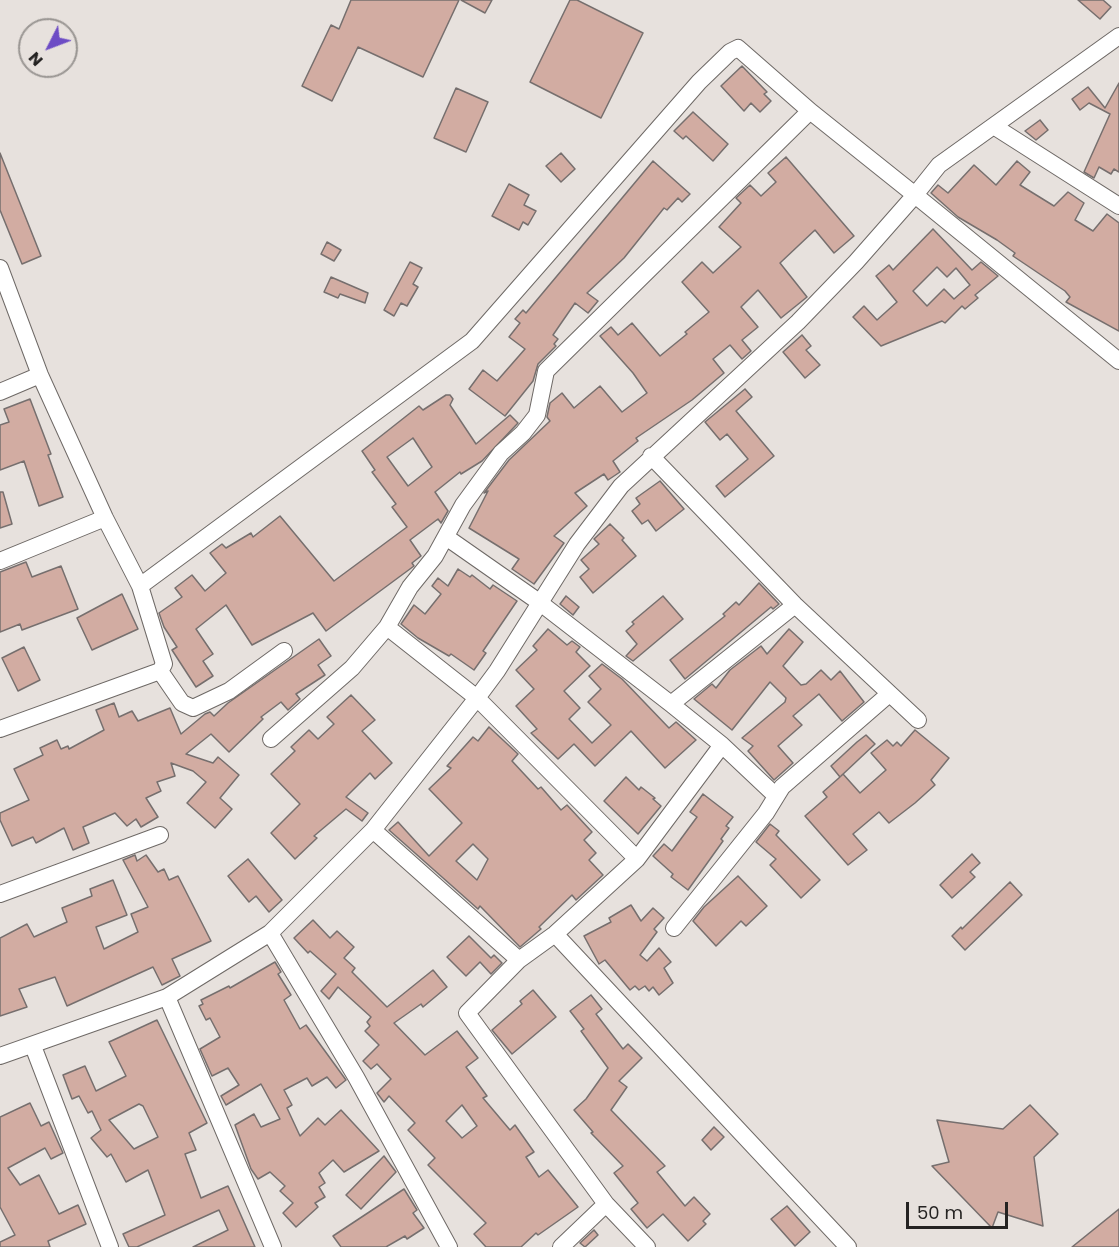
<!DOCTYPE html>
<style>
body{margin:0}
#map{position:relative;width:1119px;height:1247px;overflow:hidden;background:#e7e1dd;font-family:Poppins,sans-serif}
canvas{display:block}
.north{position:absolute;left:18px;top:18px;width:60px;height:60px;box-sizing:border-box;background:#e7e1dd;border:2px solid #999592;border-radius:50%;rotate:228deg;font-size:16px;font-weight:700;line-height:24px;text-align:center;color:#252322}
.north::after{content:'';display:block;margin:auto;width:21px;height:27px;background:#6d4cc5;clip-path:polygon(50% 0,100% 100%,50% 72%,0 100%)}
.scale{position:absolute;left:906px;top:1202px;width:102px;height:27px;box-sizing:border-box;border:3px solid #252322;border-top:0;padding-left:8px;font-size:18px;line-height:21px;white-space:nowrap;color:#252322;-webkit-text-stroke:4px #e7e1dd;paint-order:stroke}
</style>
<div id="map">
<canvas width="1119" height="1247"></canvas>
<div class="north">N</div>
<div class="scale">50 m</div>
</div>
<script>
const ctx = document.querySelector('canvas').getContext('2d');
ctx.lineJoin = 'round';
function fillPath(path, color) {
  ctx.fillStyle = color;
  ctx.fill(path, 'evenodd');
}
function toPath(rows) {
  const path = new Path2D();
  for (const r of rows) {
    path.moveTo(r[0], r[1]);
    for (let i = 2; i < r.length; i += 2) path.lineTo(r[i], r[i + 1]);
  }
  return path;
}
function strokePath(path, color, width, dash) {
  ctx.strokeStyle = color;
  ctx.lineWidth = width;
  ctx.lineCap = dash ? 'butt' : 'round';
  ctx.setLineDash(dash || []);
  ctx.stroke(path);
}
const building = toPath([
 [351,0,459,0,423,77,358,47,332,101,302,86,331,25,339,29,351,0],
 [461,0,492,0,485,13,461,0],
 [570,0,577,0,643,33,601,118,530,82,570,0],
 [1078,0,1103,0,1111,7,1100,19,1078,0],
 [742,66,767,92,764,94,771,101,760,112,751,103,744,111,721,86,742,66],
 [1119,83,1119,172,1114,169,1111,174,1099,167,1094,178,1084,172,1110,114,1089,103,1080,110,1072,99,1088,87,1105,108,1119,83],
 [456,88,488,102,466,152,434,138,456,88],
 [693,112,728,144,713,161,686,136,683,139,674,131,693,112],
 [1040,120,1048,130,1036,140,1025,131,1040,120],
 [0,153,41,256,22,264,0,210,0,153],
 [561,153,575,169,561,182,546,166,561,153],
 [786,157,854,236,834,253,815,230,780,263,807,297,781,318,758,290,741,307,758,327,742,340,751,351,742,359,730,345,713,359,724,373,692,400,636,438,638,441,613,461,620,472,608,480,604,474,575,493,587,506,554,536,564,543,534,584,512,569,519,559,469,528,488,491,484,493,509,460,550,421,547,417,550,403,562,393,574,408,600,386,622,412,647,393,633,373,600,336,611,327,618,335,632,323,660,356,687,334,685,332,709,312,682,282,702,262,713,273,741,247,719,227,741,203,736,198,750,185,761,196,776,182,768,173,786,157],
 [653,161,690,194,682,202,678,198,667,210,664,208,624,258,587,293,598,301,588,313,575,303,553,335,558,339,554,344,556,346,538,364,533,381,505,416,469,389,483,370,497,381,525,349,509,337,520,323,515,319,523,310,526,313,653,161],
 [1017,161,1030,172,1020,185,1054,206,1068,192,1084,203,1075,220,1093,231,1107,214,1119,223,1119,331,1066,302,1070,297,1065,291,1013,256,1015,253,997,240,958,217,931,193,938,185,948,193,974,165,996,185,1017,161],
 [509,184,529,195,524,205,536,211,528,225,523,222,519,230,492,216,509,184],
 [933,229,972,270,981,262,998,276,975,295,978,298,965,309,962,306,945,323,942,321,881,346,853,317,864,306,877,320,897,302,876,276,889,265,893,270,933,229],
 [937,267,947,277,956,268,970,285,954,299,944,289,927,306,913,291,937,267],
 [327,242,341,250,334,261,321,254,327,242],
 [410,262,422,268,413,284,418,287,407,306,401,303,394,316,384,310,410,262],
 [331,277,368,293,365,303,340,294,338,298,324,292,331,277],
 [802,335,811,346,806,350,820,365,805,378,783,352,802,335],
 [745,389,752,397,736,411,774,456,725,497,716,486,748,459,727,434,720,440,705,422,745,389],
 [446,395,450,395,453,399,450,405,476,444,510,415,518,423,482,461,461,474,460,472,435,492,448,511,441,523,438,519,410,540,421,556,412,563,414,566,326,631,313,613,252,645,226,605,196,629,213,654,203,661,213,676,196,687,172,650,177,647,164,627,159,613,182,597,175,588,192,575,205,591,226,573,210,553,222,544,226,548,251,533,253,537,280,516,334,581,407,527,392,507,396,504,372,472,375,470,362,451,419,406,423,410,446,395],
 [413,438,432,467,408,486,387,457,413,438],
 [30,399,51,454,48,455,63,497,39,506,24,461,0,470,0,425,9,422,4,409,30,399],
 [660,481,684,509,656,531,648,520,642,524,632,511,640,504,636,498,660,481],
 [0,492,3,492,12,524,0,528,0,492],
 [610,524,624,538,622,540,636,556,593,593,580,577,589,569,581,560,599,544,594,539,610,524],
 [26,562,32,577,61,566,78,609,22,630,20,624,0,632,0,572,26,562],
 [458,569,470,577,472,575,490,589,493,585,517,601,483,651,486,653,474,670,451,654,449,656,418,638,401,624,414,605,425,614,441,594,432,586,438,578,448,586,458,569],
 [759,583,779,604,773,609,771,607,685,679,670,660,725,616,723,614,736,602,739,605,759,583],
 [122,594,138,629,92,650,77,618,122,594],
 [566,596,579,607,573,615,560,604,566,596],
 [663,596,683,619,633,661,626,656,637,644,626,631,634,624,632,622,663,596],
 [548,629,567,645,572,641,580,647,576,652,590,666,564,691,580,708,569,719,592,743,611,725,588,702,601,689,589,676,602,664,622,679,669,728,676,722,696,740,665,768,631,731,595,766,574,744,558,759,531,733,537,729,516,706,534,689,516,670,537,650,533,646,548,629],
 [789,629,803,642,783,666,801,685,806,684,821,670,831,680,840,671,864,702,842,721,819,694,793,716,802,725,778,746,793,763,774,780,748,751,753,746,742,738,785,702,786,698,770,682,732,730,694,699,712,684,716,688,730,670,761,646,767,654,789,629],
 [319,639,331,656,318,665,325,675,296,694,300,699,288,710,281,702,261,717,263,719,229,752,211,734,186,754,213,763,218,757,239,775,220,798,232,809,215,828,187,803,206,782,193,771,171,763,175,776,157,782,161,791,146,798,158,817,141,827,136,819,127,826,115,813,83,827,89,843,73,850,64,828,36,843,33,837,12,846,0,820,0,813,29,800,14,769,43,755,40,748,57,740,61,749,68,746,69,749,104,730,96,710,114,703,119,717,132,711,138,721,170,708,181,734,205,714,210,712,214,716,228,703,319,639],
 [24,647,40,680,18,691,2,658,24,647],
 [351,695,375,720,362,731,392,763,375,779,370,773,346,797,368,813,362,821,346,809,314,836,317,838,295,859,271,833,300,804,271,774,295,751,291,747,309,730,318,739,334,724,327,717,351,695],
 [489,727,518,754,512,761,538,789,541,787,561,810,567,805,592,832,584,840,596,853,589,860,603,875,576,900,572,895,539,927,541,929,520,947,480,906,478,909,389,830,398,822,429,856,462,823,429,789,451,768,447,766,473,737,478,741,489,727],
 [473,844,488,859,477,880,456,861,473,844],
 [915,730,949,758,931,780,935,785,915,803,889,823,879,812,853,834,867,850,848,865,805,816,827,797,823,792,840,777,831,766,857,742,866,735,875,744,841,776,843,774,860,793,886,770,871,753,887,740,893,746,897,742,901,746,915,730],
 [626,777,639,790,641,787,655,798,653,799,661,806,638,834,604,801,626,777],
 [703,794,733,817,726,826,729,828,721,839,723,841,688,890,671,877,673,874,653,856,664,844,672,851,697,817,690,812,703,794],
 [770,824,779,831,776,835,820,880,801,898,770,865,776,859,756,842,770,824],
 [972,854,980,863,970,872,975,877,952,898,940,885,972,854],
 [135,855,137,861,146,855,158,872,164,869,169,880,178,876,211,941,172,959,180,976,162,985,153,967,67,1006,55,977,19,989,27,1007,0,1016,0,938,27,924,34,937,67,922,62,908,92,896,90,889,113,880,127,915,96,927,104,949,138,932,131,914,148,907,123,860,135,855],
 [248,859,282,900,269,912,256,896,249,902,228,876,248,859],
 [738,876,767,906,746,926,741,921,716,946,693,921,704,907,738,876],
 [1010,882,1022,895,965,950,952,936,961,927,962,929,1010,882],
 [631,905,641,921,653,908,664,918,654,929,657,932,640,955,647,961,659,948,671,962,664,968,673,983,659,995,653,987,649,991,645,986,639,990,635,986,630,990,605,960,599,964,584,936,611,922,609,918,631,905],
 [313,920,330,938,337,931,354,947,344,958,355,968,352,972,387,1007,433,970,447,987,423,1007,421,1004,394,1023,425,1055,457,1031,478,1058,466,1067,487,1096,483,1098,510,1130,515,1125,534,1152,526,1157,539,1177,548,1170,578,1207,538,1235,536,1233,521,1247,486,1247,474,1234,486,1223,428,1165,435,1158,408,1130,415,1123,389,1096,384,1102,377,1093,391,1079,377,1064,371,1069,363,1061,379,1045,365,1031,370,1026,367,1022,371,1017,338,987,329,999,321,991,336,974,310,951,308,953,294,938,313,920],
 [462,1105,477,1126,462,1138,446,1121,462,1105],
 [469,936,491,958,494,955,502,963,491,974,480,962,466,976,447,957,469,936],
 [275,962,281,972,278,974,291,995,284,1000,300,1029,306,1025,346,1080,336,1088,327,1077,312,1086,307,1078,284,1090,292,1105,287,1108,300,1136,318,1118,325,1125,341,1110,379,1151,344,1172,333,1160,319,1173,325,1183,319,1187,325,1197,315,1203,318,1207,296,1227,283,1213,293,1203,280,1191,285,1186,270,1172,258,1179,251,1169,235,1125,254,1114,261,1127,280,1119,261,1084,226,1105,221,1096,239,1085,228,1068,212,1076,200,1049,220,1037,210,1018,206,1020,199,1006,203,1004,201,1000,229,986,230,988,275,962],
 [533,990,556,1017,512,1054,492,1030,522,1004,520,1001,533,990],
 [591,995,602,1009,596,1014,623,1049,628,1044,642,1058,619,1081,627,1087,611,1110,665,1166,657,1172,685,1206,694,1197,710,1214,703,1221,706,1224,688,1241,663,1214,647,1228,631,1209,638,1203,614,1173,623,1166,591,1133,593,1132,574,1110,586,1099,608,1068,581,1031,584,1029,570,1011,591,995],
 [157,1020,207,1123,189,1133,196,1150,185,1154,201,1198,228,1186,255,1247,193,1247,228,1230,219,1210,137,1247,129,1247,123,1234,165,1215,148,1170,126,1182,111,1154,107,1157,91,1138,101,1130,92,1111,88,1113,79,1096,72,1099,63,1075,85,1066,96,1091,126,1076,109,1042,157,1020],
 [139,1104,143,1106,158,1137,134,1149,109,1120,139,1104],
 [30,1103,41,1126,49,1122,63,1153,51,1159,45,1148,8,1168,20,1185,39,1175,59,1214,78,1205,86,1224,48,1241,50,1247,0,1247,0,1242,15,1235,0,1207,0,1117,30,1103],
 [1030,1105,1058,1134,1034,1157,1043,1226,998,1212,992,1228,932,1166,949,1162,937,1120,1003,1129,1030,1105],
 [714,1127,724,1137,711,1150,702,1140,714,1127],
 [384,1156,396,1172,361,1209,346,1195,384,1156],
 [404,1189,417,1210,413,1213,424,1228,407,1239,405,1236,386,1247,341,1247,333,1236,404,1189],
 [787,1206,810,1232,795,1246,771,1219,787,1206],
 [1119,1209,1119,1247,1072,1247,1119,1209],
 [594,1230,598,1235,585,1247,580,1243,594,1230]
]);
fillPath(building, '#d2aca2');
strokePath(building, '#766f6e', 1.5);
const minor = toPath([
 [995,127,1119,206],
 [0,268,40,375,105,518,140,586,164,664,160,671,0,729],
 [0,392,40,375],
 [651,456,795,605,918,720],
 [446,537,539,602,671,704,722,745,775,795],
 [0,561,105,518],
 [140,586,472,341,699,82,730,52,738,48,810,111,915,195,939,165,1119,36],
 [387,627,477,698,637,859],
 [160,671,182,703,193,708,229,691,284,651],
 [671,704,795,605],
 [271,739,352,668,387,627,410,587,435,556,463,505,501,453,523,433,537,415,546,371,810,111],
 [373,830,519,960],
 [0,894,160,835],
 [674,928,766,813,782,787,888,695],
 [270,933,356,1077,449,1247],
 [555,934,848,1247],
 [167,997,273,1247],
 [33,1046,110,1247],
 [0,1056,167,997,270,933,373,830,477,698,497,671,577,544,621,486,798,322,856,262,915,195,1119,361],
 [561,1247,606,1204],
 [647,1247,606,1204,467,1013,519,960,555,934,637,859,722,745]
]);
strokePath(minor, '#6e6966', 18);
strokePath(minor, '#fff', 16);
</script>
